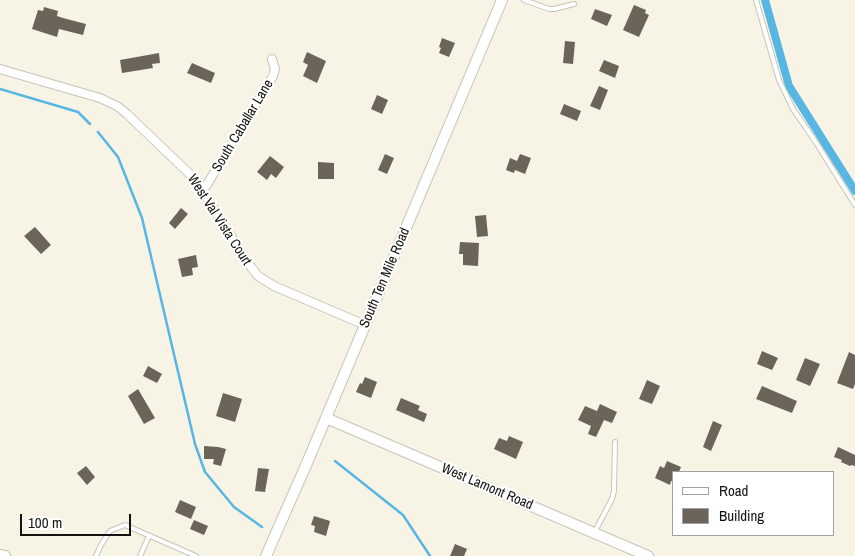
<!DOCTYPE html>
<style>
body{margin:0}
#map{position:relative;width:855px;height:556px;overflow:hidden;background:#f7f4e5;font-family:"Archivo Narrow",sans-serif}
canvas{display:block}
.legend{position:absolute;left:672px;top:471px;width:162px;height:65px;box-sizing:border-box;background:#fff;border:1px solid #a1a19f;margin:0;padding:6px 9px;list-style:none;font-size:15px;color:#14130e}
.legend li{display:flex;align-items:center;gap:10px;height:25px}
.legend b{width:25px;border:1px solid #a1a19f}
.scale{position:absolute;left:20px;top:514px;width:111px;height:22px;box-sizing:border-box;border:2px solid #14130e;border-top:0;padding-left:6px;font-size:15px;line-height:18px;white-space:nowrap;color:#14130e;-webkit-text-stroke:4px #fff;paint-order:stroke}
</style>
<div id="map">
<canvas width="855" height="556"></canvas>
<ul class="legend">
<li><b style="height:6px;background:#fff"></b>Road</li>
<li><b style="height:14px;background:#6b6459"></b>Building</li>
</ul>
<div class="scale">100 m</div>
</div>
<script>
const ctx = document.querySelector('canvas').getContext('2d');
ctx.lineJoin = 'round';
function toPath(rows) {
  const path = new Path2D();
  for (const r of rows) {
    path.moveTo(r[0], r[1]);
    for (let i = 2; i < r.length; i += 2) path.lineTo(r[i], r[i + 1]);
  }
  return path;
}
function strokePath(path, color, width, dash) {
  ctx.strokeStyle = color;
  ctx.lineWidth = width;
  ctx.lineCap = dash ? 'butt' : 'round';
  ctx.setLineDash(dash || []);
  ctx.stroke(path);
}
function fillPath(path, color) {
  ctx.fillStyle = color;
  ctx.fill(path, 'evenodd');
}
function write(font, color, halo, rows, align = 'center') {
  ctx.font = font + ' "Archivo Narrow",sans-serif';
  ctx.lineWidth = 4.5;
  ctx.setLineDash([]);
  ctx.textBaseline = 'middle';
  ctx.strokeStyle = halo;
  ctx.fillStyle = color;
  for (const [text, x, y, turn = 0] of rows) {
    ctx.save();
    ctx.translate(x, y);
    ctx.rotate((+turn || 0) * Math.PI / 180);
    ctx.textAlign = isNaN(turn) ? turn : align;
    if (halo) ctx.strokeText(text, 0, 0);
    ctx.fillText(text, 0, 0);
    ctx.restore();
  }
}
strokePath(toPath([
 [0,89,78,112,90,124],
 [98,132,118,157,142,218,195,444,205,472,234,507,262,527],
 [335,461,403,515,430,556]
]), '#58b6e3', 2.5);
strokePath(toPath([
 [765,0,789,86,855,191]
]), '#58b6e3', 8);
fillPath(toPath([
 [634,5,646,10,645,13,649,15,639,37,623,30],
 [44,7,58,11,57,16,63,18,86,24,83,35,59,29,57,37,32,29,38,10,43,11],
 [595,9,612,15,607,26,591,19],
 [442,38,455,43,449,57,439,53,441,48,439,47],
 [565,41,575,42,573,64,563,63],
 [307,52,326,61,317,83,303,76,308,65,303,62],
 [159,53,160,63,152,64,153,68,122,73,120,60],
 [604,60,619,66,615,78,599,71],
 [192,63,215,73,211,83,187,73],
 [599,86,608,90,600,110,590,106],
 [377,95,388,100,382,114,371,109],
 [564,104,581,111,577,121,560,114],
 [385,154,394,158,387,174,378,170],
 [520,154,531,158,525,174,515,170,514,173,506,170,510,158,517,161],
 [270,156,284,167,276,178,271,174,267,180,257,172],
 [318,162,334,163,334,179,318,179],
 [181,208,188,214,175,229,169,223],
 [486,215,488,236,477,237,475,216],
 [35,227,51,245,41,254,24,236],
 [460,242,479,243,478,266,463,265,463,254,459,254],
 [196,255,198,267,192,268,193,275,182,277,178,259],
 [762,351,778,358,772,370,757,364],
 [849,352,855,355,855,384,853,389,837,383],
 [805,358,820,364,810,386,796,380],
 [148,366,162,374,157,383,143,376],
 [365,377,377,382,371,398,356,392,360,383,362,384],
 [647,380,660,386,652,404,639,399],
 [762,386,797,401,792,413,756,399],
 [138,389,155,418,144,424,128,396],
 [223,393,242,399,235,422,216,416],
 [401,398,420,406,418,410,427,414,424,422,396,410],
 [600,404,617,412,612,423,604,420,596,437,588,434,591,426,578,420,585,406,597,411],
 [713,421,722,425,711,451,703,447],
 [509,436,523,442,516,459,494,449,499,438,507,441],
 [204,446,218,447,226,449,221,466,213,464,214,459,204,459],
 [838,447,855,455,855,466,851,465,850,466,841,462,842,460,834,457],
 [667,461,681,467,679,472,674,472,674,482,671,481,670,485,655,478,660,466,664,468],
 [86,466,95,477,87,485,77,473],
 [258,468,269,469,265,492,255,491],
 [180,500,196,507,191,519,175,512],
 [314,516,330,521,326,536,314,532,315,526,311,525],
 [194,520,208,526,204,535,190,529],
 [455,544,467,549,464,556,450,556]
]), '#6b6459');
const lane = toPath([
 [524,0,549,9,554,9,574,4],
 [756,0,779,80,793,109,815,141,855,205],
 [594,533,612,499,614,491,615,442],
 [96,556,101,545,110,531,125,525,196,556],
 [140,556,149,536]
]);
const street = toPath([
 [0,69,100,98,117,106,127,114,196,180,247,262,258,276,274,286,365,325],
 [203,191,273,76,275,69,272,59]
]);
const secondary = toPath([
 [326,418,648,556],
 [0,555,5,556],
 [266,556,307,463,502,0]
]);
strokePath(lane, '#c7c4b7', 6);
strokePath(street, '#c7c4b7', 10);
strokePath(secondary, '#c7c4b7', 12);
strokePath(lane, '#fff', 4);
strokePath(street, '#fff', 8);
strokePath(secondary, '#fff', 10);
write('14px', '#14130e', '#fff', [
 ["South Caballar Lane",243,126,-59],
 ["West Val Vista Court",219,220,57],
 ["South Ten Mile Road",385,278,-67],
 ["West Lamont Road",487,487,23]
]);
</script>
